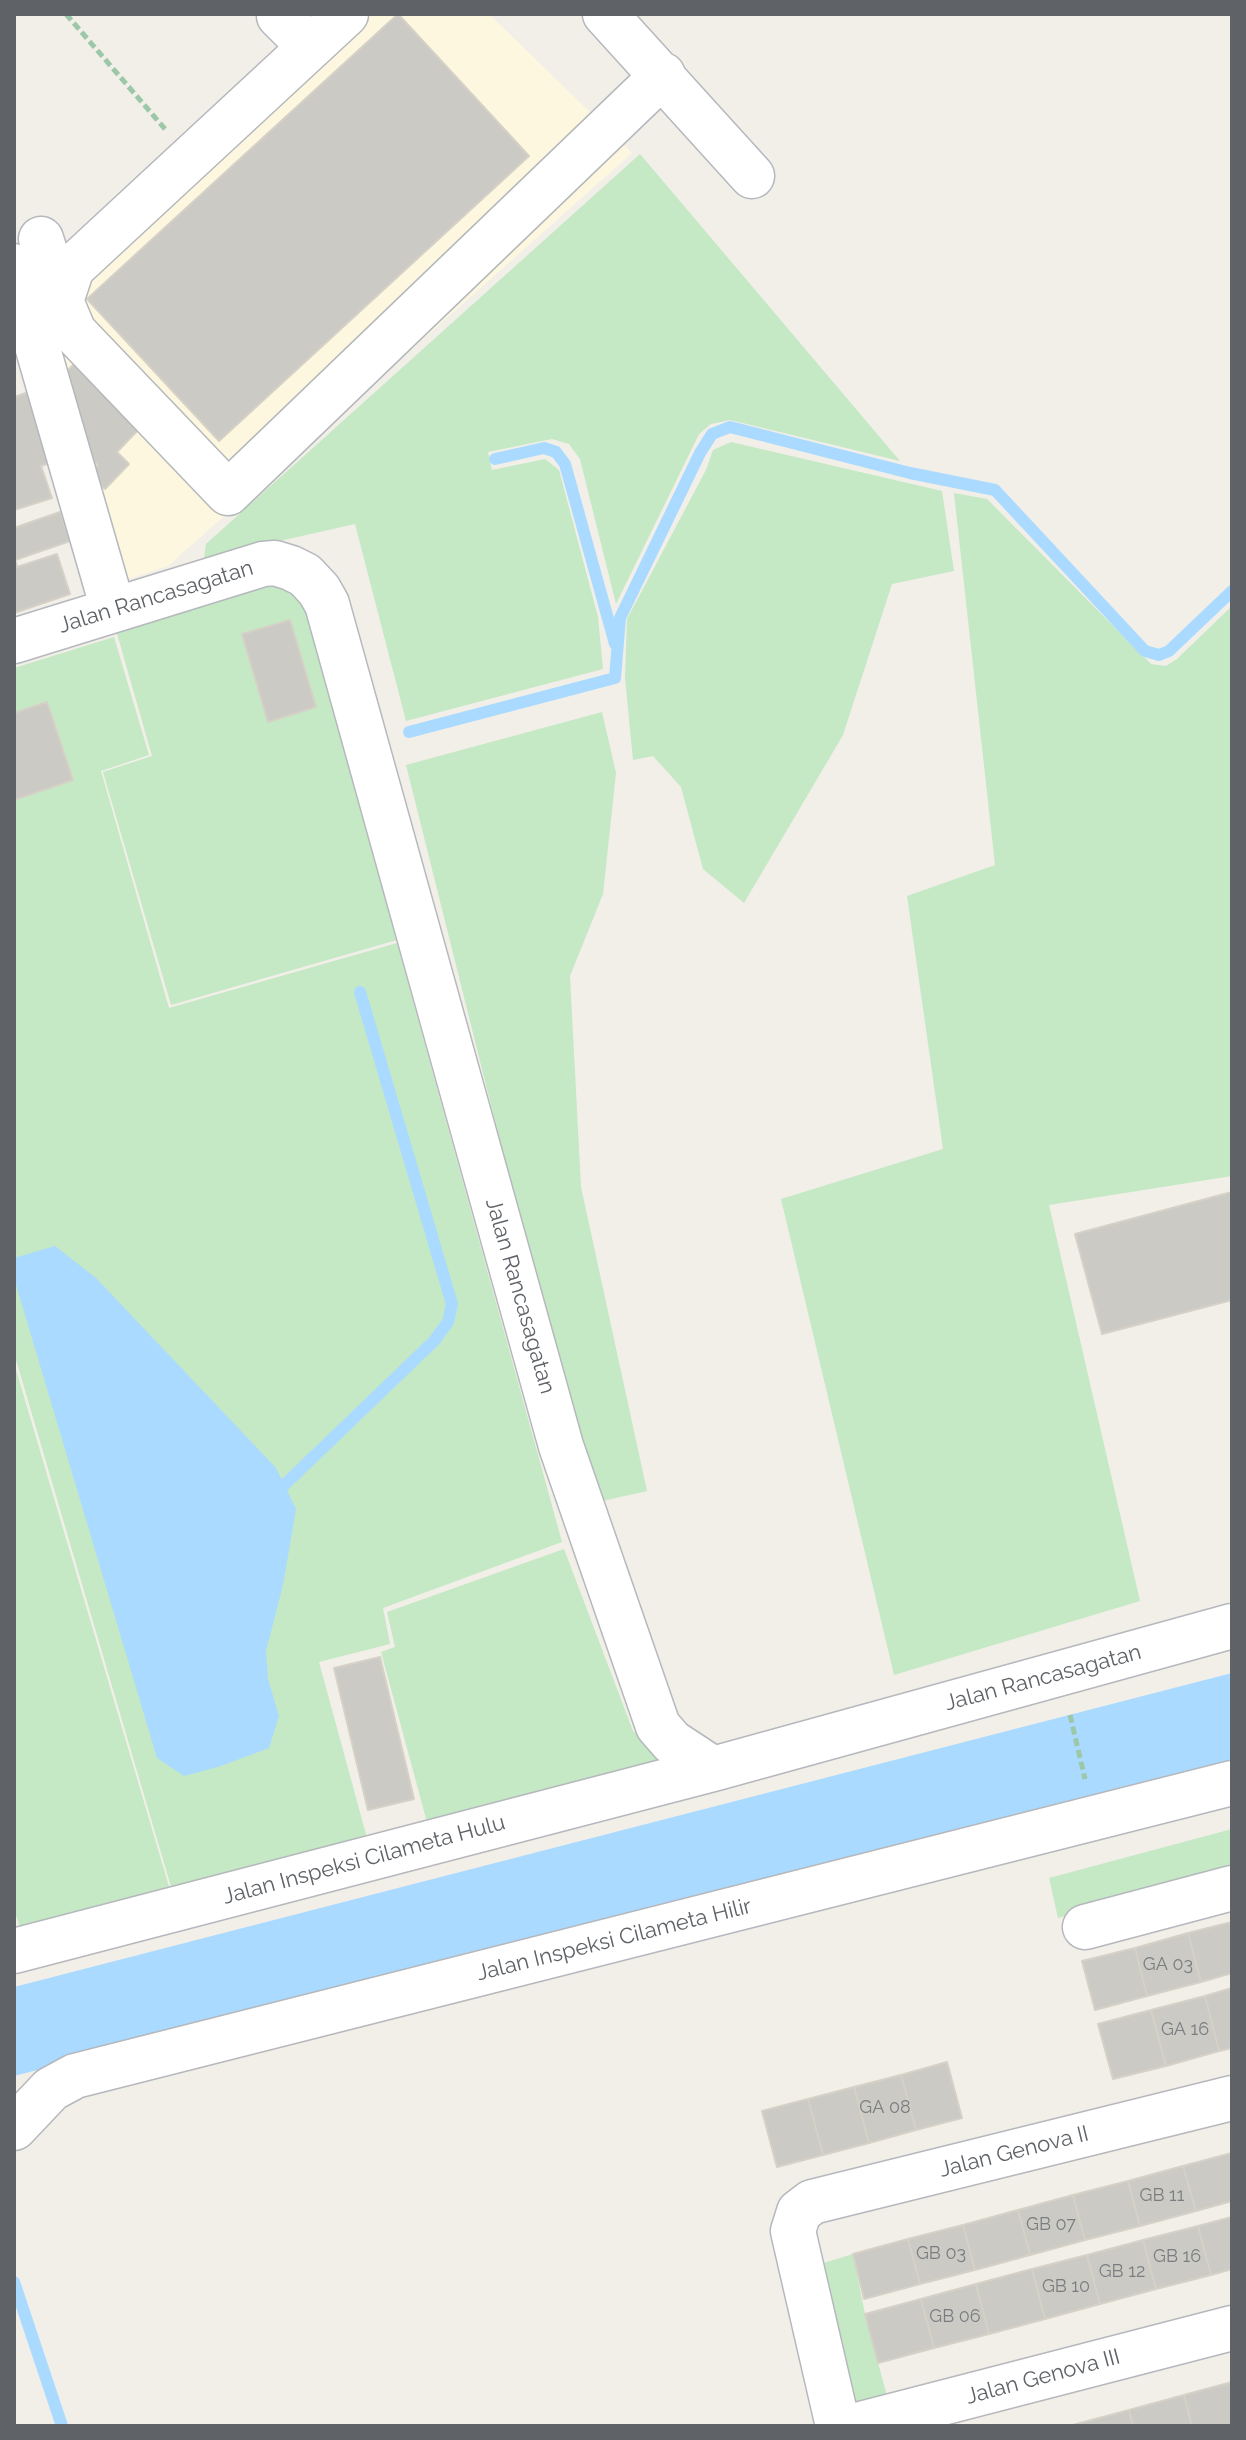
<!DOCTYPE html>
<style>
body{margin:0}
#map{position:relative;width:1246px;height:2440px;overflow:hidden;background:#f1efe8;font-family:Raleway,sans-serif}
canvas{display:block}
.frame{position:absolute;inset:0;border:16px solid #5f6368;pointer-events:none}
</style>
<div id="map">
<canvas width="1246" height="2440"></canvas>
<div class="frame"></div>
</div>
<script>
const ctx = document.querySelector('canvas').getContext('2d');
ctx.lineJoin = 'round';
function fillPath(path, color) {
  ctx.fillStyle = color;
  ctx.fill(path, 'evenodd');
}
function toPath(rows) {
  const path = new Path2D();
  for (const r of rows) {
    path.moveTo(r[0], r[1]);
    for (let i = 2; i < r.length; i += 2) path.lineTo(r[i], r[i + 1]);
  }
  return path;
}
function strokePath(path, color, width, dash) {
  ctx.strokeStyle = color;
  ctx.lineWidth = width;
  ctx.lineCap = dash ? 'butt' : 'round';
  ctx.setLineDash(dash || []);
  ctx.stroke(path);
}
function write(font, color, halo, rows, align = 'center') {
  ctx.font = font + ' Raleway,sans-serif';
  ctx.lineWidth = 8;
  ctx.setLineDash([]);
  ctx.textBaseline = 'middle';
  ctx.strokeStyle = halo;
  ctx.fillStyle = color;
  for (const [text, x, y, turn = 0] of rows) {
    ctx.save();
    ctx.translate(x, y);
    ctx.rotate((+turn || 0) * Math.PI / 180);
    ctx.textAlign = isNaN(turn) ? turn : align;
    if (halo) ctx.strokeText(text, 0, 0);
    ctx.fillText(text, 0, 0);
    ctx.restore();
  }
}
fillPath(toPath([
 [319,14,489,14,632,153,168,566,116,583,39,284]
]), '#fef7e0');
fillPath(toPath([
 [640,154,900,461,730,420,711,424,699,434,616,604,580,459,569,444,552,439,488,452,492,470,545,459,559,470,598,617,603,669,406,721,355,524,204,558,206,544],
 [731,442,942,491,954,571,892,584,843,735,744,903,703,869,681,787,653,756,633,760,625,678,627,619,706,470,713,450],
 [954,493,987,499,1151,664,1166,666,1177,659,1232,606,1232,1176,1049,1205,1140,1601,894,1675,781,1199,943,1149,907,896,995,865],
 [267,583,279,585,301,599,309,614,397,940,171,1005,103,772,152,756,116,630],
 [114,637,149,755,101,771,169,1008,397,943,562,1542,383,1608,390,1644,319,1662,367,1838,172,1890,14,1353,14,668],
 [602,712,616,773,603,894,570,976,581,1187,647,1491,598,1502,579,1457,406,765],
 [14,1363,170,1890,20,1927,14,1910],
 [564,1549,633,1731,671,1760,428,1826,381,1652,395,1647,387,1612],
 [1232,1829,1232,1873,1058,1918,1049,1878],
 [853,2254,865,2314,895,2426,856,2426,817,2265]
]), '#c5e8c5');
fillPath(toPath([
 [55,1246,96,1278,276,1468,296,1509,283,1585,266,1651,268,1679,279,1716,269,1748,218,1767,184,1776,157,1758,14,1278,14,1258],
 [1232,1673,1232,1762,14,2076,14,1987]
]), '#aadaff');
strokePath(toPath([
 [495,459,544,448,556,452,565,464,615,644],
 [409,732,615,678,620,618,700,453,712,434,730,427,910,473,995,490,1145,651,1159,655,1169,651,1232,591],
 [270,1494,278,1491,434,1341,448,1322,452,1304,360,992],
 [14,2282,62,2426]
]), '#aadaff', 12);
const building = toPath([
 [398,14,529,156,219,441,87,299,398,14],
 [75,363,141,427,117,452,129,464,105,489,89,474,98,465,73,442,54,384,75,363],
 [35,390,58,460,41,466,52,498,14,510,14,397,35,390],
 [60,512,70,541,15,560,17,567,57,554,70,594,14,613,14,528,60,512],
 [290,620,316,707,268,722,242,634,290,620],
 [47,702,73,780,14,800,14,713,47,702],
 [1232,1192,1232,1300,1102,1334,1075,1234,1232,1192],
 [380,1657,414,1799,368,1810,334,1668,380,1657],
 [1232,1922,1232,1973,1201,1982,1188,1933,1232,1922],
 [1188,1933,1201,1982,1147,1996,1135,1948,1188,1933],
 [1135,1948,1147,1996,1095,2010,1082,1961,1135,1948],
 [1232,1988,1232,2048,1219,2051,1205,1996,1232,1988],
 [1205,1996,1219,2051,1166,2066,1151,2010,1205,1996],
 [1151,2010,1166,2066,1113,2079,1098,2024,1151,2010],
 [947,2062,962,2118,916,2130,901,2075,947,2062],
 [901,2075,916,2130,869,2143,854,2087,901,2075],
 [854,2087,869,2143,823,2155,808,2099,854,2087],
 [808,2099,823,2155,777,2167,762,2111,808,2099],
 [1232,2153,1232,2201,1196,2211,1183,2166,1232,2153],
 [1183,2166,1196,2211,1140,2226,1128,2181,1183,2166],
 [1128,2181,1140,2226,1085,2240,1073,2195,1128,2181],
 [1073,2195,1085,2240,1030,2255,1018,2210,1073,2195],
 [1018,2210,1030,2255,975,2270,963,2225,1018,2210],
 [1232,2217,1232,2269,1211,2275,1198,2226,1232,2217],
 [963,2225,975,2270,920,2284,908,2239,963,2225],
 [1198,2226,1211,2275,1156,2289,1143,2240,1198,2226],
 [908,2239,920,2284,864,2299,853,2254,908,2239],
 [1143,2240,1156,2289,1100,2304,1087,2255,1143,2240],
 [1087,2255,1100,2304,1045,2319,1032,2269,1087,2255],
 [1032,2269,1045,2319,989,2334,976,2284,1032,2269],
 [976,2284,989,2334,934,2348,921,2299,976,2284],
 [921,2299,934,2348,878,2363,865,2314,921,2299],
 [1232,2382,1232,2426,1192,2426,1184,2395,1232,2382],
 [1184,2395,1192,2426,1133,2426,1129,2410,1184,2395],
 [1129,2410,1133,2426,1074,2426,1073,2425,1129,2410]
]);
fillPath(building, '#cccac5');
strokePath(building, '#d6d1c6', 2);
const minor = toPath([
 [346,14,72,268,61,301,74,332,228,493,663,75],
 [605,14,752,176],
 [279,16,310,47],
 [41,239,61,301],
 [14,266,113,609],
 [14,641,263,564,275,563,291,568,305,575,319,590,327,604,561,1446,658,1726,672,1742,713,1769],
 [1085,1927,1232,1888],
 [14,1951,713,1769,1232,1626],
 [14,2128,51,2089,75,2076,1232,1783],
 [838,2426,793,2231,799,2212,812,2202,1232,2098],
 [853,2426,1232,2328]
]);
strokePath(minor, '#b5b8bc', 47);
strokePath(toPath([
 [66,14,165,129],
 [1070,1715,1085,1779]
]), '#9cc7a9', 5, [8, 4]);
strokePath(minor, '#fff', 44);
write('18px', '#7a7d7f', null, [
 ["GA 03",1168,1965],
 ["GA 16",1185,2030],
 ["GA 08",885,2108],
 ["GB 11",1162,2196],
 ["GB 07",1051,2225],
 ["GB 03",941,2254],
 ["GB 16",1177,2257],
 ["GB 12",1122,2272],
 ["GB 10",1066,2287],
 ["GB 06",955,2317]
]);
write('22px', '#5f6368', '#fff', [
 ["Jalan Rancasagatan",156,597,-17],
 ["Jalan Rancasagatan",520,1296,74],
 ["Jalan Rancasagatan",1043,1678,-15],
 ["Jalan Inspeksi Cilameta Hulu",364,1860,-15],
 ["Jalan Inspeksi Cilameta Hilir",614,1940,-14],
 ["Jalan Genova II",1014,2152,-14],
 ["Jalan Genova III",1043,2377,-15]
]);
</script>
